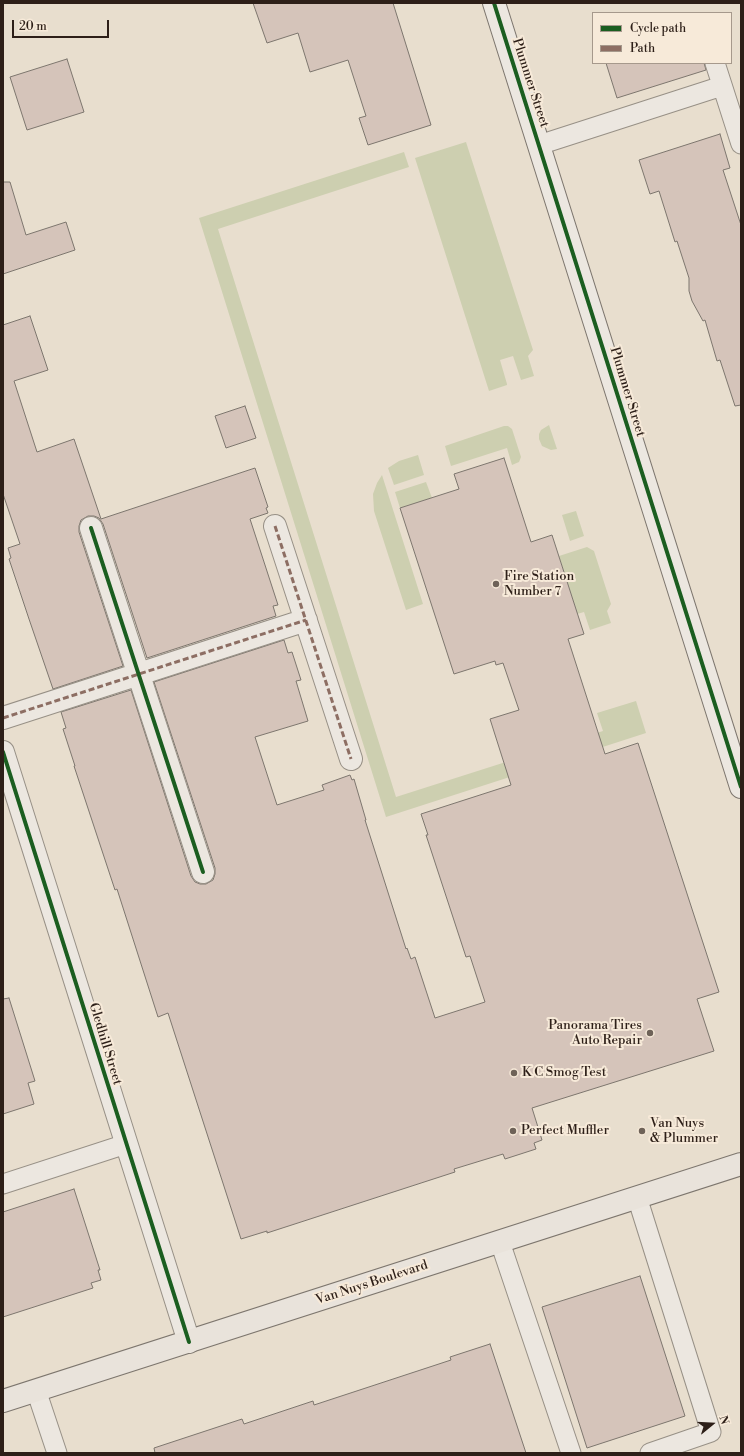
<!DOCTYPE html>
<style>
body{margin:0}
#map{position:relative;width:744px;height:1456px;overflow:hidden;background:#e8dece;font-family:"Libre Bodoni",serif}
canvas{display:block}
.frame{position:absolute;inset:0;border:4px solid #2d1f18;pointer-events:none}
.legend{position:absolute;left:592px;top:12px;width:140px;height:52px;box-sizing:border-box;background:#f7ead9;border:1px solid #a6998c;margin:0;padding:5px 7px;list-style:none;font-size:12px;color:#2d1f18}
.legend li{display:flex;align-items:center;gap:8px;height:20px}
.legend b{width:20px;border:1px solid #a6998c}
.north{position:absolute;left:692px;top:1404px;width:40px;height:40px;-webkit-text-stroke:3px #f7ead9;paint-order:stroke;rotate:72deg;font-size:11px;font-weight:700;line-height:16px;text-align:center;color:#2d1f18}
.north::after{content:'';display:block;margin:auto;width:14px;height:18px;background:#2d1f18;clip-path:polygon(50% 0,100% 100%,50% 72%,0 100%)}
.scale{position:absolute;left:12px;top:20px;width:97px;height:18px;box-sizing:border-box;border:2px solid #2d1f18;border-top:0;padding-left:5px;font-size:12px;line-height:14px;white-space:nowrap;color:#2d1f18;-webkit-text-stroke:3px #f7ead9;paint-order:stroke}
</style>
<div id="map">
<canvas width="744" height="1456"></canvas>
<div class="frame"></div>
<ul class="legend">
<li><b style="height:5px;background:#1b5e20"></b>Cycle path</li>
<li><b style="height:5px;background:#8d6e63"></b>Path</li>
</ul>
<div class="north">N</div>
<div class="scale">20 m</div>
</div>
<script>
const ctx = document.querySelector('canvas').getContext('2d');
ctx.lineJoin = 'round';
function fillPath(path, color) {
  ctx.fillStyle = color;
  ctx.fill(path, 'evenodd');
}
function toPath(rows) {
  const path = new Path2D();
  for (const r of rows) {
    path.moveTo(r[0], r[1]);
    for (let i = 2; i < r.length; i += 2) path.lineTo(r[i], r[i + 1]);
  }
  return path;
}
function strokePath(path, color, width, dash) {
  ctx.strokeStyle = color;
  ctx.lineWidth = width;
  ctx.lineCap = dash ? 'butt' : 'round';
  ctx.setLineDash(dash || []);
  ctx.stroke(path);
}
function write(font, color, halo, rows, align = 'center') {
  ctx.font = font + ' "Libre Bodoni",serif';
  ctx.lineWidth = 4;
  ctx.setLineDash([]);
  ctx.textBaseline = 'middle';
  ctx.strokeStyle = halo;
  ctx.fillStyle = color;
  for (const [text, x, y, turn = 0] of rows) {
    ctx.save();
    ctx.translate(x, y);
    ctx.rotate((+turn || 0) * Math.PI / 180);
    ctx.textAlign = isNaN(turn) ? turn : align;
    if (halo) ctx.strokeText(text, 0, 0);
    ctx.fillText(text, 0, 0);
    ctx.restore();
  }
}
fillPath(toPath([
 [466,142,533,350,528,356,534,376,521,380,513,356,500,360,507,384,507,385,489,391,415,158],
 [404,152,409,167,218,229,396,797,603,731,597,713,636,701,646,733,386,817,199,218],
 [549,425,557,449,551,450,542,446,539,439,539,434,541,430],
 [504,426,508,426,512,429,521,457,519,462,512,465,507,448,451,466,445,446],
 [418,455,424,475,394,485,388,468,399,461],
 [382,475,423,604,406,610,374,511,373,494,377,483],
 [426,482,432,498,400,508,395,492],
 [576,511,584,536,570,541,562,515],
 [587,547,594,551,611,604,607,611,611,623,590,630,584,612,577,614,559,556]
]), '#cdcfb0');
const building = toPath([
 [253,3,393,3,431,125,368,145,359,118,366,116,348,60,310,72,298,33,267,43,253,3],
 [67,59,84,112,27,130,10,77,67,59],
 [606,63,704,63,706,70,617,98,606,63],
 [720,134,730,168,723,170,741,225,741,405,735,406,720,360,717,361,705,320,703,321,692,301,689,291,689,278,677,241,675,242,659,191,650,194,639,160,720,134],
 [3,182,10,182,26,235,66,222,75,250,3,274,3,182],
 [30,316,48,370,14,381,37,452,74,439,101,519,255,468,268,507,266,508,268,513,250,519,278,605,273,606,276,616,147,658,103,524,99,518,94,516,88,516,81,520,79,526,79,532,123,666,53,689,29,619,9,559,11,558,8,548,20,544,3,494,3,325,30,316],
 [245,406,256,438,226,448,215,416,245,406],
 [504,458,531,542,552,535,584,634,568,639,605,754,638,743,719,992,697,999,714,1051,532,1108,542,1140,534,1143,536,1149,505,1159,503,1154,454,1169,455,1172,267,1233,267,1231,241,1239,168,1013,158,1017,117,889,115,890,74,766,75,766,63,729,66,728,61,712,131,690,191,876,195,882,200,884,206,884,213,880,215,874,215,868,154,682,284,640,288,653,292,652,301,680,296,681,308,721,255,737,277,805,324,790,322,785,350,775,352,780,354,779,366,820,365,820,406,949,407,948,411,959,415,957,435,1018,485,1002,470,956,466,957,426,835,428,835,421,814,511,785,490,719,519,710,503,663,496,665,495,661,454,674,400,508,459,489,454,474,504,458],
 [9,998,35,1081,28,1083,34,1104,3,1114,3,999,9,998],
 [74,1189,100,1270,98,1270,101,1280,91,1283,93,1288,3,1317,3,1212,74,1189],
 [640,1276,685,1416,587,1448,542,1307,640,1276],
 [490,1344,526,1453,155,1453,154,1448,242,1419,244,1424,313,1401,314,1405,451,1360,450,1357,490,1344]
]);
fillPath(building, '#d5c4ba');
strokePath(building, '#7d766e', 1);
const service = toPath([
 [715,63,741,144],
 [539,145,722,86],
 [3,1184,126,1144],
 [637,1197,711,1432,650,1453],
 [500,1242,571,1453],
 [36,1390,57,1453]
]);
const minor = toPath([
 [275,526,351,759],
 [91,528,203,872],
 [3,718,306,620],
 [3,752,189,1342]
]);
const secondary = toPath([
 [494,3,741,787]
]);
const primary = toPath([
 [3,1401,741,1164]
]);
strokePath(service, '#979086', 21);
strokePath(minor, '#979086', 24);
strokePath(secondary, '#7d766e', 24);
strokePath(primary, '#7d766e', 24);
strokePath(service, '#ece7e0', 19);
strokePath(minor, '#ece7e0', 22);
strokePath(secondary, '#ece7e0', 22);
strokePath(primary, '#e9e3db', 22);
strokePath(toPath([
 [275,526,351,759],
 [3,718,306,620]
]), '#8d6e63', 3, [6, 3]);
strokePath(toPath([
 [494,3,741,787],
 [91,528,203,872],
 [3,752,189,1342]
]), '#1b5e20', 4);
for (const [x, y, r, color] of [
 [496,584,4,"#6e6258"],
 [650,1033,4,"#6e6258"],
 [514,1073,4,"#6e6258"],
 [513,1131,4,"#6e6258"],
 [642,1131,4,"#6e6258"]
]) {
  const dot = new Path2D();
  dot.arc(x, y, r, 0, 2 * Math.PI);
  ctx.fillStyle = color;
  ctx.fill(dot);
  strokePath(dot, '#f7ead9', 1.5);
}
write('13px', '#2d1f18', '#f7ead9', [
 ["Plummer Street",530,83,72],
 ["Plummer Street",627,392,73],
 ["Gledhill Street",105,1044,73],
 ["Van Nuys Boulevard",372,1283,-18]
]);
write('13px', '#2d1f18', '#f7ead9', [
 ["Fire Station",504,577],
 ["Number 7",504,592],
 ["Panorama Tires",642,1026,"right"],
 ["Auto Repair",642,1041,"right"],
 ["K C Smog Test",522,1073],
 ["Van Nuys",650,1124],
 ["& Plummer",650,1139],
 ["Perfect Muffler",521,1131]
], 'left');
</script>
